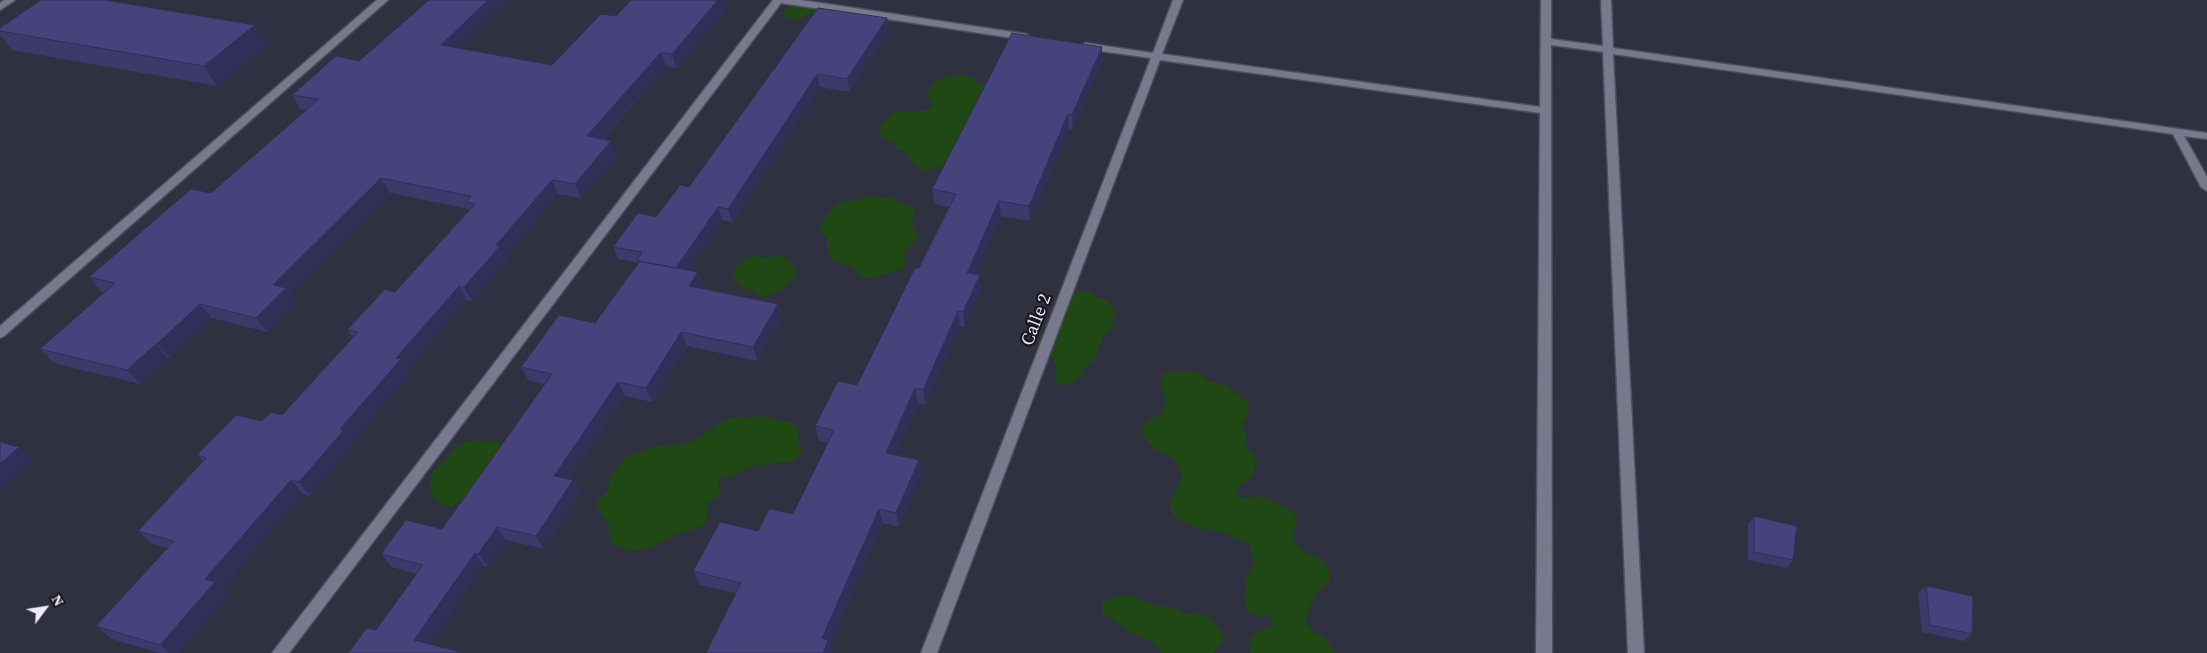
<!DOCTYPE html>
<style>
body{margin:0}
#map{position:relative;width:2207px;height:653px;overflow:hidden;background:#2f3040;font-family:"Source Serif 4",serif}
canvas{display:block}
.north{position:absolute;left:20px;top:583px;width:50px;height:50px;-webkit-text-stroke:4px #181820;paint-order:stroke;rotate:59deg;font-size:14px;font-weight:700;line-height:20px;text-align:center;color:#ececf7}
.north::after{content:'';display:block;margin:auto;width:18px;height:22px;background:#ececf7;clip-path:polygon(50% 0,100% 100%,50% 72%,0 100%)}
</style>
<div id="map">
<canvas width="2207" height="653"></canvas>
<div class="north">N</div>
</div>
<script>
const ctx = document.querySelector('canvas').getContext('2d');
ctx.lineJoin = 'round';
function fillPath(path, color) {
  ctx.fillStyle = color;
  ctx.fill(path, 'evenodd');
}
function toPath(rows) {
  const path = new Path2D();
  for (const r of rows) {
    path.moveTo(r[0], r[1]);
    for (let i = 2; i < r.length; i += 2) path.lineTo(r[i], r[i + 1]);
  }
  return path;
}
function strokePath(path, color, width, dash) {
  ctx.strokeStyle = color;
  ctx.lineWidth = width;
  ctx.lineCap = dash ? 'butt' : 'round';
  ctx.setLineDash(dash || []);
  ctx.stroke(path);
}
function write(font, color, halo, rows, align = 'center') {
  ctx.font = font + ' "Source Serif 4",serif';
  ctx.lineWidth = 4.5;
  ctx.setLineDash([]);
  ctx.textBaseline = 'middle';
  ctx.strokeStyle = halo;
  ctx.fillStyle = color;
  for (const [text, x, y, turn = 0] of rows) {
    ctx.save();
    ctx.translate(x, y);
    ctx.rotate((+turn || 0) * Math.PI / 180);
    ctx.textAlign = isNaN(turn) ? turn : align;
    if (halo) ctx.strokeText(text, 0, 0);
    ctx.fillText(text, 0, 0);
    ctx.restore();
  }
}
fillPath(toPath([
 [798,0,826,2,841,6,820,14,812,14,798,19,790,19,784,16,782,12],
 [956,75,966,75,973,78,975,83,984,83,986,88,949,165,922,170,910,161,905,151,897,150,895,144,881,137,880,126,895,111,921,111,934,107,927,95,933,83,940,79],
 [875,195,882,198,892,197,898,202,907,204,913,208,916,213,912,219,912,226,919,236,904,253,906,266,889,273,869,278,860,277,851,266,834,262,827,250,827,237,818,232,822,222,838,202,857,200],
 [756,255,766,258,780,255,791,261,796,272,795,276,781,290,762,297,752,290,741,288,740,285,733,281,734,270,746,258],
 [1072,290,1091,292,1096,297,1105,299,1115,310,1114,323,1111,330,1104,335,1093,362,1085,366,1083,374,1069,385,1059,384,1054,378,1057,371,1053,358,1043,346,1042,338,1045,325,1049,318,1056,314],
 [1171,371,1192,371,1201,374,1207,380,1225,385,1245,399,1249,407,1248,416,1242,422,1247,439,1243,447,1252,452,1255,460,1255,469,1251,477,1236,488,1238,496,1248,498,1258,495,1287,508,1295,515,1297,525,1291,533,1296,543,1303,551,1324,561,1329,571,1330,581,1315,595,1307,613,1306,623,1313,631,1325,638,1336,653,1251,653,1249,642,1255,633,1274,624,1268,615,1257,616,1247,610,1244,600,1246,591,1245,581,1254,563,1249,544,1219,531,1197,528,1178,520,1172,513,1169,504,1180,481,1182,473,1173,458,1155,449,1143,436,1142,428,1146,422,1163,412,1165,397,1161,390,1162,375],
 [763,415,771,419,791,422,798,428,797,441,801,445,801,454,793,461,788,463,779,461,769,465,753,465,732,476,721,478,717,482,722,493,708,503,707,521,703,526,674,535,653,547,636,551,630,551,612,544,609,534,609,524,598,509,597,503,599,498,608,491,609,480,614,471,626,457,648,448,690,442,725,420,741,416,750,418],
 [482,440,487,442,496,441,501,445,503,456,470,496,451,507,439,503,432,496,430,491,431,473,445,460,455,447,465,442],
 [1122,596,1133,596,1153,605,1175,608,1184,614,1207,615,1221,630,1224,640,1213,653,1162,653,1152,642,1130,632,1102,613,1101,603,1111,598]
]), '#1f4814');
const street = toPath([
 [4,0,15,0,0,10,0,3,4,0],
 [377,0,388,0,4,336,0,338,0,326,377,0],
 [773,0,801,0,1026,34,1031,37,1026,40,781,3,289,653,272,653,773,0],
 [1173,0,1183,0,1162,54,1540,107,1541,0,1551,0,1551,39,1603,46,1601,0,1611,0,1613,48,2207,133,2207,139,2184,136,2207,177,2207,191,2201,187,2173,134,1613,54,1644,653,1628,653,1603,52,1551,45,1552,653,1536,653,1540,113,1160,60,937,653,921,653,1151,58,1085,49,1080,46,1085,43,1153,53,1173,0]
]);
strokePath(street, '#4e4e5c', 3);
fillPath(street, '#78798c');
fillPath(toPath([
 [429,0,508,0,459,48,552,65,616,16,728,7,676,68,666,66,602,140,617,156,581,198,558,194,506,256,508,260,472,301,467,300,407,369,410,373,352,441,354,443,310,496,303,494,222,588,228,594,179,653,160,653,112,639,96,626,168,548,152,544,138,531,203,461,197,455,262,421,282,415,353,338,347,330,395,292,470,210,469,209,390,193,290,293,296,302,267,332,212,318,170,358,168,358,140,384,54,363,40,349,105,292,101,291,89,277,211,193,307,110,300,109,292,95,359,61],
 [818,8,887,18,888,30,850,92,820,87,732,222,722,220,688,270,703,286,702,288,778,304,782,318,757,361,687,346,652,402,625,396,569,479,580,493,544,549,506,540,488,567,484,566,376,630,417,574,392,567,381,554,442,529,545,384,529,381,521,367,595,323,638,263,618,259,613,247,656,217,689,187],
 [255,25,267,45,217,86,12,50,0,35,0,28],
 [1102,47,1102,61,1073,130,1069,129,1030,221,1001,216,975,274,980,275,981,290,965,327,960,326,925,405,918,403,895,454,919,460,921,474,899,527,883,523,830,644,833,653,736,593,700,585,693,571,758,531,793,514,828,443,819,440,815,426,857,385,919,268,949,207,934,204,932,189],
 [1754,516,1793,560,1787,568,1748,560,1748,524],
 [1926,586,1972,634,1964,641,1922,632,1918,593]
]), '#3c3a6b');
fillPath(toPath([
 [488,0,508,0,448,59,441,45],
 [718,0,726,0,728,7,676,68,672,54],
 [887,18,888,30,850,92,847,79],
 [255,25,267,45,217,86,204,66],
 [1102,47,1102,61,1073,130,1072,115],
 [661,52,666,66,592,150,587,136],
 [817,74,820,87,732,222,728,209],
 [1068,114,1069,129,1030,221,1029,206],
 [611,141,617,156,581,198,575,184],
 [381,178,390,193,290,293,296,302,267,332,256,318,273,285],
 [552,180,558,194,506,256,508,260,472,301,464,287,496,245],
 [999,201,1001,216,969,288,967,273],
 [718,207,722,220,681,281,676,268],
 [698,272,703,286,694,300,689,286],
 [980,275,981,290,965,327,963,312],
 [459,286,467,300,407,369,410,373,352,441,354,443,310,496,299,482,396,358],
 [200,304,212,318,170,358,157,344],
 [778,304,782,318,757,361,753,347],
 [958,311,960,326,925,405,923,390],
 [681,332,687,346,652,402,646,388],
 [156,344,168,358,140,384,127,370],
 [618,382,625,396,562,489,554,476],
 [915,388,918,403,889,467,886,453],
 [19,447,33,459,0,490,0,464],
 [919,460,921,474,899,527,896,513],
 [291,480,303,494,222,588,228,594,179,653,169,653,160,645,205,579],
 [573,480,580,493,544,549,536,536],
 [879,509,883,523,830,644,833,653,823,653,822,638],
 [497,527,506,540,488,567,478,554],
 [475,553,484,566,425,653,414,640]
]), '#312f57');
const building = toPath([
 [41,0,105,0,255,25,204,66,0,31,0,28,41,0],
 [429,0,488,0,441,45,552,65,601,14,616,16,631,0,718,0,672,54,661,52,587,136,611,141,575,184,552,180,496,245,500,246,464,287,459,286,396,358,401,359,340,429,344,430,299,482,291,480,205,579,215,582,160,645,96,626,174,541,138,531,206,458,197,455,236,415,262,421,271,412,282,415,358,332,347,330,385,289,395,292,475,204,466,202,471,196,381,178,273,285,286,288,256,318,200,304,157,344,156,344,127,370,40,349,115,283,89,277,191,189,211,193,319,99,292,95,336,56,359,61,429,0],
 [818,8,887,18,847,79,817,74,728,209,718,207,676,268,637,261,642,252,613,247,638,213,656,217,680,185,689,187,818,8],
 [1012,33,1102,47,1072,115,1068,114,1029,206,999,201,967,273,980,275,963,312,958,311,923,390,915,388,886,453,919,460,896,513,879,509,822,638,828,640,823,653,706,653,741,583,693,571,720,522,758,531,769,509,793,514,834,430,815,426,838,381,857,385,915,268,919,268,956,194,932,189,1012,33],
 [640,261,698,272,689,286,778,304,753,347,681,332,646,388,618,382,554,476,573,480,536,536,497,527,478,554,475,553,414,640,464,653,348,653,367,628,376,630,423,565,381,554,406,520,442,529,552,374,521,367,559,315,595,323,640,261],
 [0,442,19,447,0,464,0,442],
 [1754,516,1797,526,1793,560,1754,552,1754,516],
 [1926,586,1973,596,1972,634,1930,625,1926,586]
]);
fillPath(building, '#46437c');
strokePath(building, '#312f57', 1);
write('18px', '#ececf7', '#181820', [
 ["Calle 2",1037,320,-69]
]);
</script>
